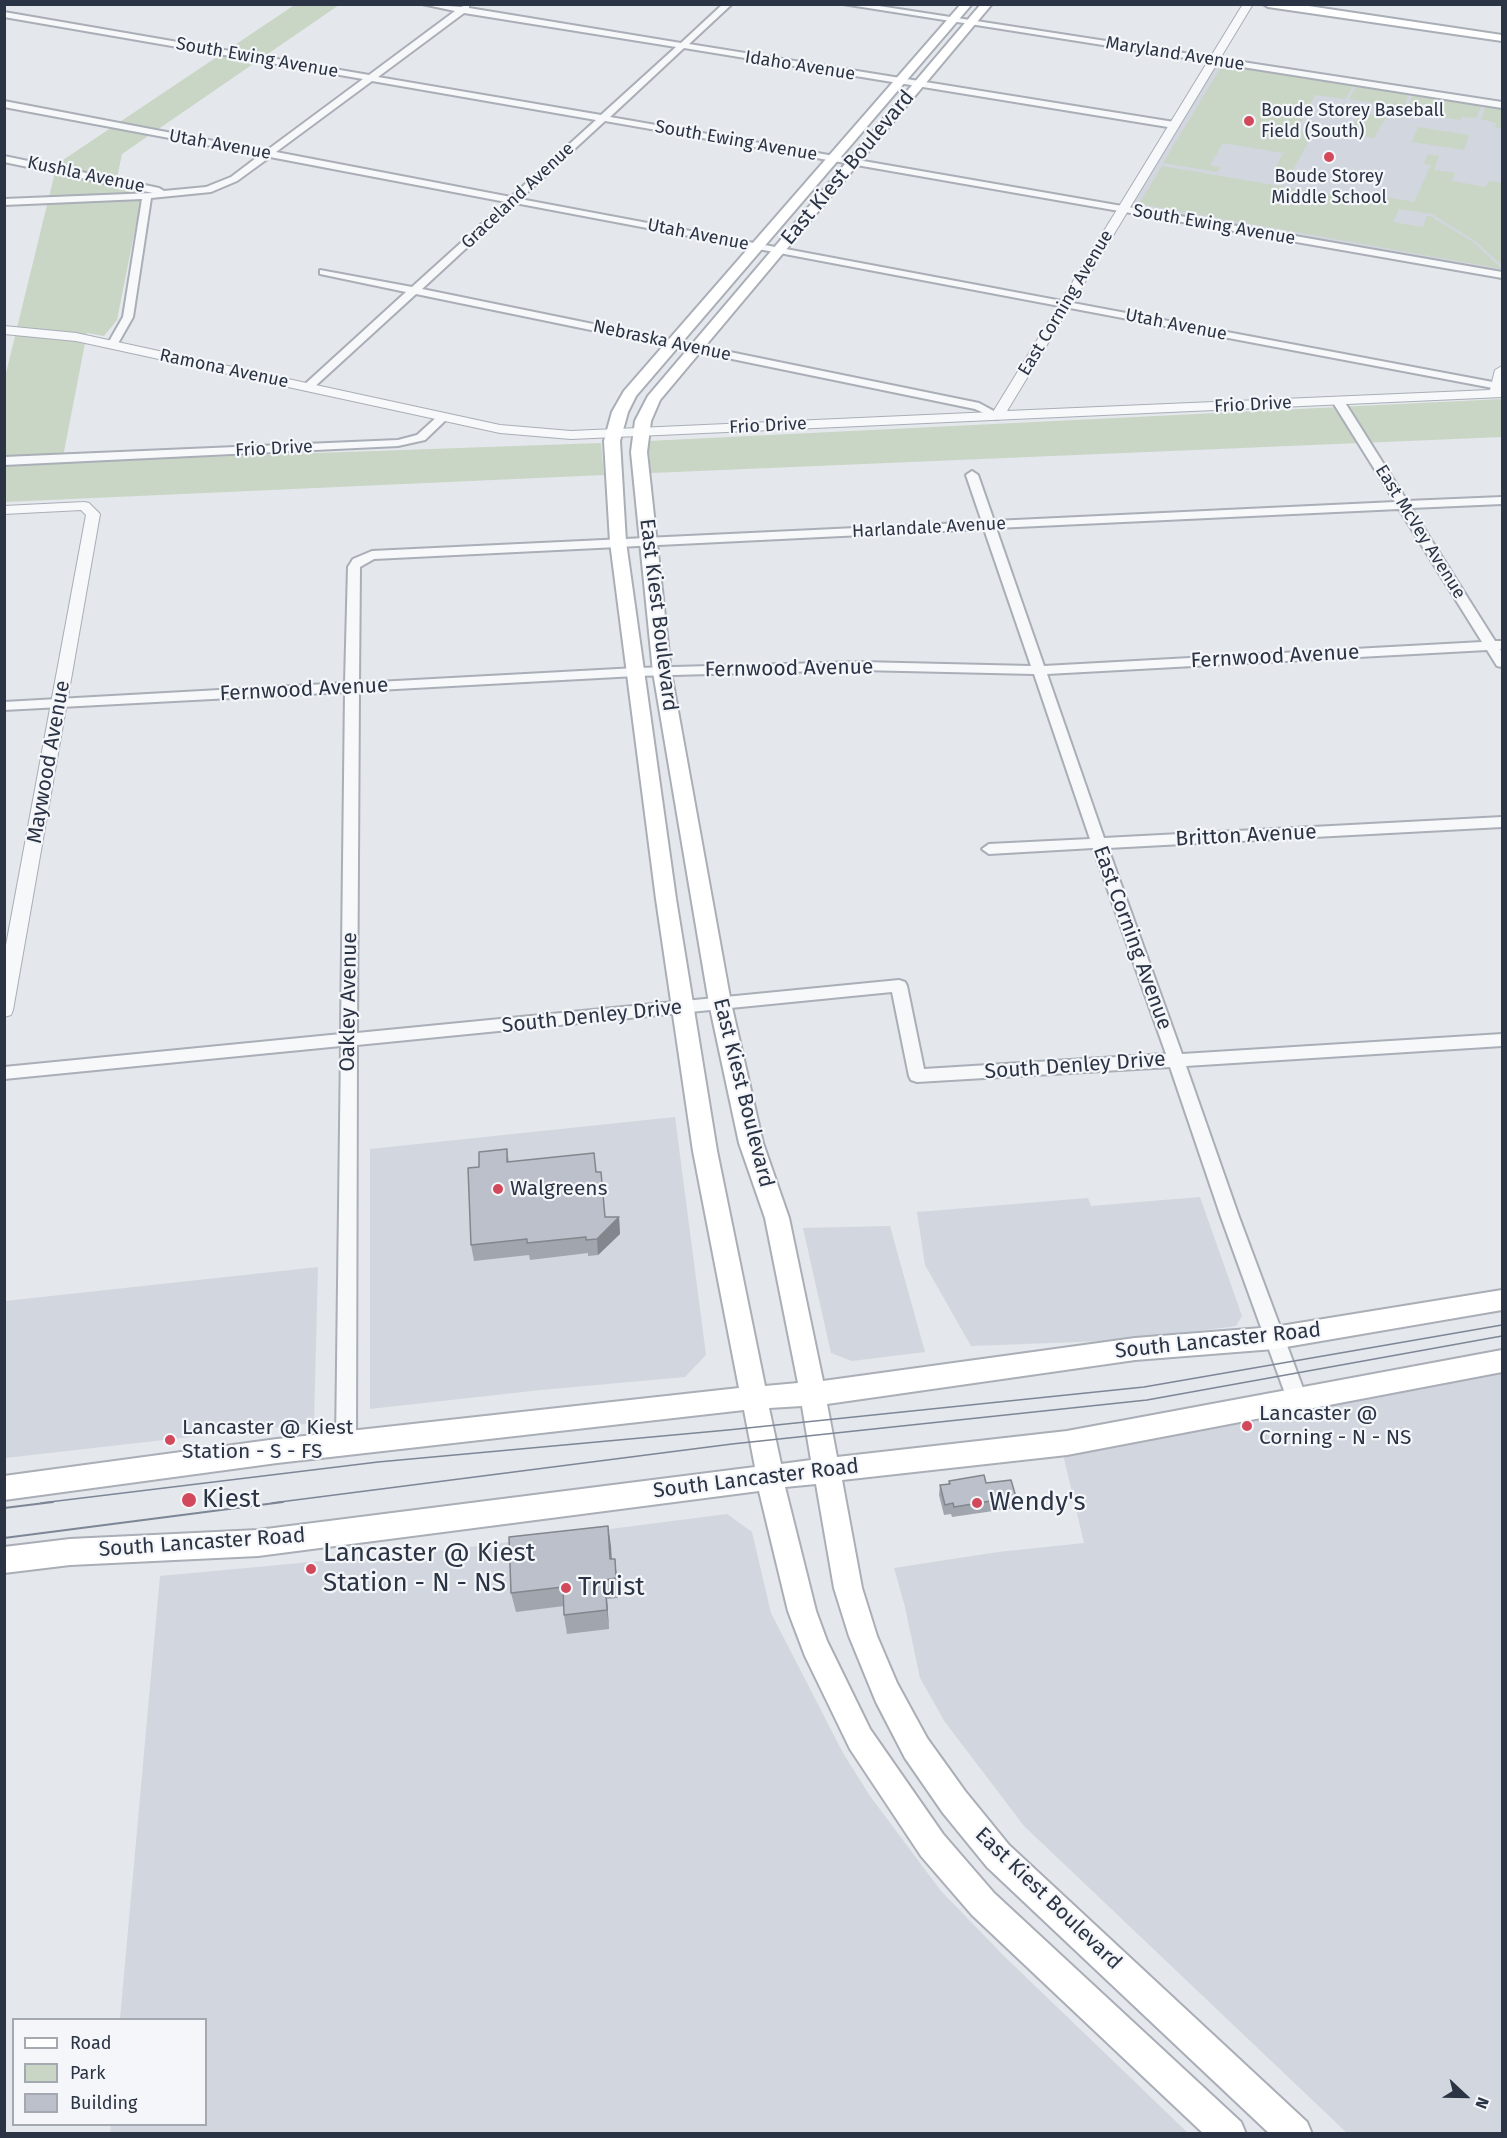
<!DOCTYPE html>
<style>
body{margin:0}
#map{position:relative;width:1507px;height:2138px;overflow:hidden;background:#e4e7ec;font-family:"Fira Sans",sans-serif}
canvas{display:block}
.frame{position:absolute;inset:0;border:6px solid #2b3445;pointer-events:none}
.legend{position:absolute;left:12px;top:2018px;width:195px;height:108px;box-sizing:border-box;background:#f4f6f9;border:2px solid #a4a8b1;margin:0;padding:8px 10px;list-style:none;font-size:18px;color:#2b3445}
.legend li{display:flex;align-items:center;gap:12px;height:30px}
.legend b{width:30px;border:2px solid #a4a8b1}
.north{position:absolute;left:1435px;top:2066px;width:60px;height:60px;-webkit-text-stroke:4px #f4f6f9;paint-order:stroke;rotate:112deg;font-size:16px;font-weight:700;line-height:24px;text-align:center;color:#2b3445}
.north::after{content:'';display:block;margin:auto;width:21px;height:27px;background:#2b3445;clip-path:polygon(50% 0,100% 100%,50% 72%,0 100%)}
</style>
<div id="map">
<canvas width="1507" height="2138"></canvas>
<div class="frame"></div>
<ul class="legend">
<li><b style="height:8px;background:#fff"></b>Road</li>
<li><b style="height:16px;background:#c9d6c5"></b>Park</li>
<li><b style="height:16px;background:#bbc0ca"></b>Building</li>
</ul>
<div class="north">N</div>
</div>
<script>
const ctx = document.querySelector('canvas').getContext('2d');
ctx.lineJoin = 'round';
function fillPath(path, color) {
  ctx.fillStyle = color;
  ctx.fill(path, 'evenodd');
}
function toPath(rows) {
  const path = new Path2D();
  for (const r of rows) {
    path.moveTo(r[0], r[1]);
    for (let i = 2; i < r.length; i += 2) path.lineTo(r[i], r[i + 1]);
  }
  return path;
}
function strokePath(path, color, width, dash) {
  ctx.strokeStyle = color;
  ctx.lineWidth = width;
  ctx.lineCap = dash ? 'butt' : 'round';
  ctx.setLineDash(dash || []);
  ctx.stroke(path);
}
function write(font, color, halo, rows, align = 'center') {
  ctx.font = font + ' "Fira Sans",sans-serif';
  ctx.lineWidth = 4.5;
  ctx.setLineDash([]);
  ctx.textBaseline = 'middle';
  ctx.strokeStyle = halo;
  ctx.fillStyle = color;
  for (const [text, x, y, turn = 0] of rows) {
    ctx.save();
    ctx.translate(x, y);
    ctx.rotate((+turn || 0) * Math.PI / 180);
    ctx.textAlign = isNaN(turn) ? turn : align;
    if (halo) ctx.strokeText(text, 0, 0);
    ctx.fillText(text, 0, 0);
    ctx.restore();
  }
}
fillPath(toPath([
 [1214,60,1502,105,1502,275,1123,209],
 [675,1117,706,1355,685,1377,541,1390,370,1409,370,1149],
 [1200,1197,1242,1316,1236,1326,1131,1340,971,1346,925,1265,917,1212,1088,1198,1091,1206],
 [890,1226,925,1352,852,1361,831,1353,803,1228],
 [318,1267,314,1423,5,1458,5,1301],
 [1502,1373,1502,2133,1347,2133,1024,1826,945,1722,920,1678,905,1607,894,1568,998,1552,1084,1543,1062,1450],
 [727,1514,752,1532,771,1613,843,1753,870,1796,941,1891,1005,1957,1188,2133,110,2134,111,2125,206,2124,206,2020,120,2019,160,1576,462,1548]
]), '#d2d6de');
fillPath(toPath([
 [296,4,339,5,122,154,116,183,143,189,117,320,104,336,87,333,62,462,601,443,604,475,5,502,5,377,57,164],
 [1224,66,1353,86,1346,99,1315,95,1297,130,1313,134,1290,175,1274,171,1283,153,1223,143,1210,165,1221,168,1217,172,1163,163,1221,67],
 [1356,87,1409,94,1403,108,1349,99],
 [1413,95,1481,105,1477,118,1462,117,1460,120,1421,114,1419,118,1410,117,1405,114],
 [1486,106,1502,109,1502,131,1502,128,1495,127,1496,123,1481,119],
 [1359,113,1386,117,1374,138,1363,136,1366,129,1353,127],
 [1418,127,1469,135,1464,150,1412,142],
 [1428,154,1439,156,1434,170,1455,173,1452,181,1486,187,1489,181,1502,183,1502,265,1475,241,1432,214,1399,209,1393,222,1423,227,1427,216,1430,216,1473,242,1502,269,1139,204,1162,166,1345,197,1385,197,1414,202,1431,165,1424,164],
 [1502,399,1502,437,651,473,648,441]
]), '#c9d6c5');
const minor = toPath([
 [422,4,461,7,466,5,469,5,469,8,681,43,723,4,732,4,689,44,1174,122,1179,125,1174,128,684,48,610,117,1502,272,1502,278,605,121,520,199,1498,383,1502,384,1502,388,1498,389,515,203,422,289,979,403,1003,416,997,419,975,409,416,294,312,389,308,390,304,389,304,385,406,292,320,274,320,270,412,287,506,202,270,157,237,181,211,192,151,198,133,317,116,347,108,347,107,345,123,317,142,199,4,205,4,199,153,193,4,162,4,156,159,188,164,191,206,187,231,177,260,155,4,107,4,101,266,151,363,79,4,17,4,12,369,75,455,11,422,4],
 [464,13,676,47,601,115,378,77,464,13],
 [372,81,596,120,511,197,276,152,372,81],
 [843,4,866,4,1502,102,1502,108,843,4],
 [1338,398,1344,401,1407,501,1502,497,1502,504,1411,508,1495,641,1502,641,1502,649,1500,649,1502,653,1502,667,1497,666,1487,650,1047,674,1104,838,1502,817,1502,827,1108,848,1182,1054,1502,1034,1502,1046,1186,1066,1239,1217,1307,1399,1304,1405,1297,1407,1290,1405,1287,1399,1221,1217,1170,1067,917,1082,911,1080,909,1076,892,992,357,1045,356,1443,353,1449,346,1452,339,1449,336,1443,341,1046,4,1079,4,1067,341,1034,345,692,4,710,4,702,345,683,348,567,353,559,372,551,982,522,966,475,972,471,978,475,994,521,1395,502,1332,401,1338,398],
 [1399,509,1482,642,1044,666,996,528,1399,509],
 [984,529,1031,666,860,662,636,668,359,683,360,567,374,559,984,529],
 [860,670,1034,674,1090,839,989,844,982,849,989,854,1093,848,1166,1054,924,1069,907,986,905,982,899,980,357,1033,359,691,636,676,860,670],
 [443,414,449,417,425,440,398,446,4,465,4,457,398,440,417,435,439,415,443,414]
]);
const tertiary = toPath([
 [1243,4,1253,4,1007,411,1490,390,1495,370,1502,366,1502,397,571,439,500,433,76,341,4,334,4,326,76,333,500,425,571,431,993,412,1243,4],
 [84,502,89,503,100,514,13,1010,11,1015,4,1017,4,956,86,515,81,510,4,514,4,506,84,502]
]);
const secondary = toPath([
 [961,4,972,4,636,396,628,412,620,441,626,542,676,899,717,1151,765,1386,798,1383,765,1218,739,1143,709,1003,653,672,631,452,635,421,648,396,981,4,992,4,660,400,651,421,647,452,671,672,731,1003,763,1143,789,1218,823,1381,1135,1338,1274,1327,1502,1290,1502,1310,1274,1349,1135,1360,827,1404,837,1457,1067,1431,1502,1350,1502,1372,1067,1455,842,1480,862,1588,877,1636,897,1683,927,1738,965,1791,1009,1845,1307,2122,1312,2134,1270,2134,987,1867,943,1813,905,1758,876,1702,849,1636,834,1588,816,1484,785,1487,816,1611,827,1641,870,1729,943,1834,994,1893,1241,2122,1246,2134,1204,2134,972,1915,921,1856,850,1749,805,1656,788,1611,759,1491,258,1556,70,1565,4,1573,4,1547,70,1539,258,1530,755,1467,744,1410,277,1463,4,1500,4,1476,277,1439,739,1388,693,1151,656,899,610,542,604,441,612,412,624,391,961,4],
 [802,1406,811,1460,781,1464,769,1408,802,1406],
 [1263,4,1295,4,1502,35,1502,41,1268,7,1263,4]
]);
strokePath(minor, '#a9aeb7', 4);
strokePath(tertiary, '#a9aeb7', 2);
strokePath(secondary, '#a9aeb7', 4);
fillPath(minor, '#f7f8fa');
fillPath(tertiary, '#f7f8fa');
fillPath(secondary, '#fff');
strokePath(toPath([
 [41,1503,378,1462,728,1430,1144,1387,1502,1325],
 [272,1503,732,1444,1147,1400,1502,1336]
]), '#7d8696', 1.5);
strokePath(toPath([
 [4,1508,53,1502],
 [4,1538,283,1502]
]), '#7d8696', 2);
fillPath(toPath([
 [507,1149,509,1162,596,1172,605,1217,619,1217,620,1234,598,1255,588,1256,588,1253,530,1260,529,1255,474,1261,471,1245,479,1167],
 [949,1481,986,1483,1016,1497,1014,1508,952,1517,951,1514,944,1515,939,1495,940,1485,948,1484],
 [611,1546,611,1559,617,1578,618,1598,607,1599,609,1629,567,1634,564,1615,564,1606,516,1612,511,1593]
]), '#a1a5ae');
fillPath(toPath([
 [619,1217,620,1234,598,1255,597,1239],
 [608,1526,611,1546,613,1578,610,1559],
 [615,1559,617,1578,618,1598,616,1578],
 [605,1580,607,1599,609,1629,607,1610]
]), '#83868d');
const building = toPath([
 [507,1149,507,1162,594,1153,596,1172,601,1172,605,1217,619,1217,597,1239,586,1240,586,1237,527,1243,527,1239,471,1245,468,1168,479,1167,479,1152,507,1149],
 [984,1475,986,1483,1011,1480,1016,1497,954,1507,953,1503,945,1505,940,1485,950,1484,949,1481,984,1475],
 [608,1526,610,1559,615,1559,616,1578,605,1580,607,1610,564,1615,563,1587,511,1593,509,1537,608,1526]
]);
fillPath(building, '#bbc0ca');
strokePath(building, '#83868d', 1.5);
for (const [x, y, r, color] of [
 [1249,121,6,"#d1495b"],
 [1329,157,6,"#d1495b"],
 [498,1189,6,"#d1495b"],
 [1247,1426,6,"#d1495b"],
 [170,1440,6,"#d1495b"],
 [189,1500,8,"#d1495b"],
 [977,1503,6,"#d1495b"],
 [311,1569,6,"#d1495b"],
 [566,1588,6,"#d1495b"]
]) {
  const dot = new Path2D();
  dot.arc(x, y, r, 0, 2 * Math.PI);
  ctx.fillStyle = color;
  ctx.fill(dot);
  strokePath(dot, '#f4f6f9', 2);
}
write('18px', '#2b3445', '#f4f6f9', [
 ["Maryland Avenue",1175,54,9],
 ["South Ewing Avenue",257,58,10],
 ["Idaho Avenue",800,66,9],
 ["South Ewing Avenue",736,141,10],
 ["Utah Avenue",220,145,10],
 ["Kushla Avenue",86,175,12],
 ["Graceland Avenue",518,196,-43],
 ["South Ewing Avenue",1214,225,10],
 ["Utah Avenue",698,235,11],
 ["East Corning Avenue",1066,303,-59],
 ["Utah Avenue",1176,325,11],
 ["Nebraska Avenue",662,341,12],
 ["Ramona Avenue",224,369,12],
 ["Frio Drive",1253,405,-3],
 ["Frio Drive",768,426,-3],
 ["Frio Drive",274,449,-3],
 ["Harlandale Avenue",929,528,-3],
 ["East McVey Avenue",1420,532,58]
]);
write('18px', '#2b3445', '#f4f6f9', [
 ["Boude Storey Baseball",1261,111],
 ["Field (South)",1261,132],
 ["Boude Storey",1329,177,"center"],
 ["Middle School",1329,198,"center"]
], 'left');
write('21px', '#2b3445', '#f4f6f9', [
 ["East Kiest Boulevard",848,168,-50],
 ["East Kiest Boulevard",658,615,83],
 ["Fernwood Avenue",1275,657,-3],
 ["Fernwood Avenue",789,669,-1],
 ["Fernwood Avenue",304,690,-3],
 ["Maywood Avenue",49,762,-80],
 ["Britton Avenue",1246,836,-3],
 ["East Corning Avenue",1132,938,70],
 ["Oakley Avenue",349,1002,-89],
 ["South Denley Drive",592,1017,-6],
 ["South Denley Drive",1075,1066,-4],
 ["East Kiest Boulevard",743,1093,76],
 ["South Lancaster Road",1218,1341,-6],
 ["South Lancaster Road",756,1479,-7],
 ["South Lancaster Road",202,1543,-4],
 ["East Kiest Boulevard",1048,1899,44]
]);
write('21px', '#2b3445', '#f4f6f9', [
 ["Walgreens",510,1189],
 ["Lancaster @",1259,1414],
 ["Corning - N - NS",1259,1438],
 ["Lancaster @ Kiest",182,1428],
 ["Station - S - FS",182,1452]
], 'left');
write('26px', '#2b3445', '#f4f6f9', [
 ["Kiest",202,1500],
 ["Wendy's",989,1503],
 ["Lancaster @ Kiest",323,1554],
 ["Station - N - NS",323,1584],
 ["Truist",578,1588]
], 'left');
</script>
